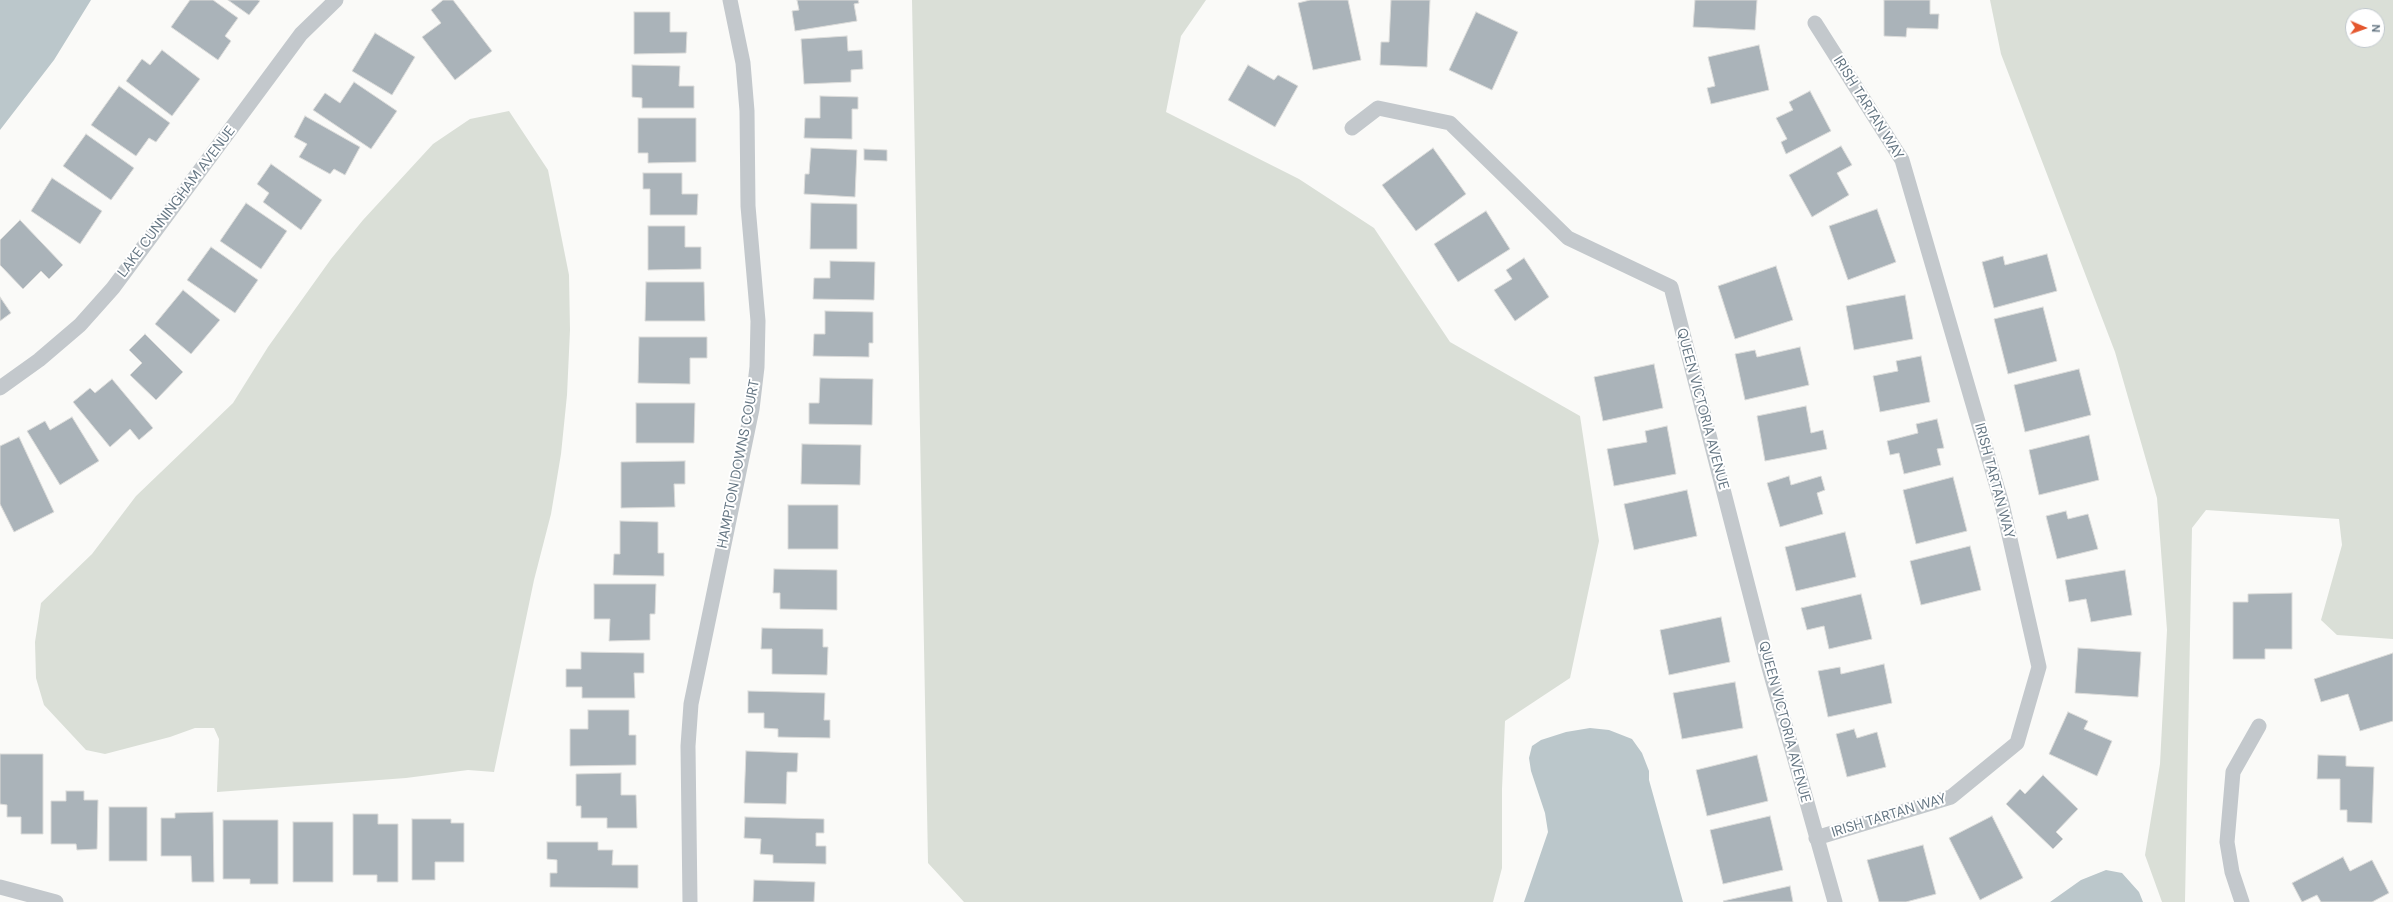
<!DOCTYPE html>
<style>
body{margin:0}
#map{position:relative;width:2393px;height:902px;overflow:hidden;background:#fafaf8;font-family:"DM Sans",sans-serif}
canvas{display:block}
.north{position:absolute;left:2345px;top:8px;width:40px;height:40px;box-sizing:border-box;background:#fff;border:1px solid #c1c8cd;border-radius:50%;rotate:92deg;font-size:11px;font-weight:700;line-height:16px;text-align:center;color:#657683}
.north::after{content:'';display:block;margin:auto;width:14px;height:18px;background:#e4572e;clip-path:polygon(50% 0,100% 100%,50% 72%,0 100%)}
</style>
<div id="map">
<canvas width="2393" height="902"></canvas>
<div class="north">N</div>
</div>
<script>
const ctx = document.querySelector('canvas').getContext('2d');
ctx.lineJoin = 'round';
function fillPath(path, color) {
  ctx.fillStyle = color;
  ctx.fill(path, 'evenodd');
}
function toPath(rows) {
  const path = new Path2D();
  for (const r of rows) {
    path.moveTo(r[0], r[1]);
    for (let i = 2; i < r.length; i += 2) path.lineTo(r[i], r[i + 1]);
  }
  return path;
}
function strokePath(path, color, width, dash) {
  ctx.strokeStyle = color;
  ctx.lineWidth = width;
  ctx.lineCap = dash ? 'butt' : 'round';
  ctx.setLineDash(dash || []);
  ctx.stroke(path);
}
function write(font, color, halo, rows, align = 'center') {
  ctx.font = font + ' "DM Sans",sans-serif';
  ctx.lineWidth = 4;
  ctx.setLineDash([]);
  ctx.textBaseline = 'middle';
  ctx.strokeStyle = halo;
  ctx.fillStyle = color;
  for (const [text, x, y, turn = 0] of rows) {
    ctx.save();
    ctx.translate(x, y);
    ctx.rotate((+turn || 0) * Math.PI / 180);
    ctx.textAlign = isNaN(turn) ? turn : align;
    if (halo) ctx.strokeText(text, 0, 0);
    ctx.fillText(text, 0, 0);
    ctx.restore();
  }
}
fillPath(toPath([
 [912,0,1206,0,1181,36,1166,112,1299,179,1374,228,1450,342,1580,416,1599,541,1570,678,1505,721,1502,789,1502,868,1493,902,964,902,928,863],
 [1990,0,2393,0,2393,639,2337,635,2321,620,2342,545,2339,519,2206,510,2192,528,2185,902,2162,902,2145,855,2160,764,2167,630,2157,498,2115,352,2001,54],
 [2353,16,2377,16,2377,40,2353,40],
 [509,111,548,170,569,275,570,330,567,395,561,454,551,514,534,580,494,772,468,770,406,778,217,792,219,739,214,728,195,728,170,737,105,754,86,750,44,705,36,678,35,642,41,603,92,554,136,496,233,403,268,347,331,259,363,220,433,144,470,119]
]), '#dadfd7');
fillPath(toPath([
 [0,0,91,0,54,60,0,130],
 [1590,728,1609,730,1632,739,1642,753,1649,771,1649,780,1683,902,1524,902,1548,832,1545,813,1531,771,1529,758,1532,746,1541,740,1566,732],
 [2106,870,2122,873,2139,892,2143,902,2050,902,2081,880]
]), '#bbc7cb');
const building = toPath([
 [190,0,213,0,238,18,225,36,231,41,218,60,171,27,190,0],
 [228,0,258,0,260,1,249,15,228,0],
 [443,0,453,0,492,51,455,80,422,37,441,23,431,10,443,0],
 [797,0,858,0,859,3,854,4,857,21,795,31,792,11,799,10,797,0],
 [1310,0,1348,0,1361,60,1313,70,1298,3,1310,0],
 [1391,0,1430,0,1427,67,1380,65,1381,42,1389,42,1391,0],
 [1695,0,1757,0,1755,30,1693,27,1695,0],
 [1884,0,1930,0,1930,14,1939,14,1938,29,1907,28,1906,37,1884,36,1884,0],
 [634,12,670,12,670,32,687,32,686,53,634,54,634,12],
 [1476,12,1518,32,1492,90,1449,70,1476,12],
 [375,33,415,57,392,95,352,71,375,33],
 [847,36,848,51,862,50,863,69,851,70,851,82,804,84,801,39,847,36],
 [1759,45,1769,90,1711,104,1707,88,1715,86,1708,57,1759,45],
 [162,50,200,79,172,116,126,81,142,59,150,65,162,50],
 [632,65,680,66,679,86,694,86,694,108,642,108,642,98,632,97,632,65],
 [1248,65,1274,80,1278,75,1298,86,1275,127,1228,100,1248,65],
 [354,82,397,111,371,149,313,110,325,93,340,103,354,82],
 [119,86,170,123,156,142,149,138,136,156,91,125,119,86],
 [1810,91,1831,131,1786,154,1781,142,1787,139,1776,118,1793,110,1789,102,1810,91],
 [820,96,858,97,858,109,852,109,852,139,804,138,805,118,820,118,820,96],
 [305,116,360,147,345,175,334,169,330,174,299,157,307,144,294,137,305,116],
 [638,118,696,118,696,162,648,163,648,153,638,153,638,118],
 [86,134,134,168,111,200,63,166,86,134],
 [1841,146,1852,165,1837,173,1849,195,1812,217,1789,175,1841,146],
 [811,148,857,150,855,197,804,194,805,174,809,174,811,148],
 [1433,148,1466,194,1416,231,1382,185,1433,148],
 [864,149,887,150,887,161,864,160,864,149],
 [271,164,322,200,301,230,263,202,269,193,257,184,271,164],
 [643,173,682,173,682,194,698,194,697,215,650,215,650,189,643,189,643,173],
 [52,178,102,211,80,244,31,211,52,178],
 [246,203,287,231,261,269,220,241,246,203],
 [811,203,857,204,857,249,810,249,811,203],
 [1877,209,1896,262,1848,280,1829,226,1877,209],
 [1486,211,1510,249,1458,282,1434,244,1486,211],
 [20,220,63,265,49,279,41,271,23,289,0,265,0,240,20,220],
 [648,226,685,226,685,247,701,247,701,269,648,270,648,226],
 [211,247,258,280,235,313,187,280,211,247],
 [2047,254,2057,291,1994,308,1982,262,2003,256,2005,265,2047,254],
 [1524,258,1549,297,1515,321,1494,290,1512,279,1506,270,1524,258],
 [830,261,875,262,874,300,813,299,814,278,830,278,830,261],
 [1776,266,1793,320,1735,339,1718,286,1776,266],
 [646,282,704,282,705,321,645,321,646,282],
 [183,290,220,320,191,354,155,324,183,290],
 [1905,295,1913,339,1854,350,1846,306,1905,295],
 [0,297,11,313,0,321,0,297],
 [2043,307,2057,361,2008,374,1994,319,2043,307],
 [825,311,873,312,873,343,869,343,869,357,813,356,814,334,825,334,825,311],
 [145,334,183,372,156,400,130,375,142,363,129,350,145,334],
 [639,337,707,337,707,358,690,358,690,384,638,383,639,337],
 [1800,347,1809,385,1745,400,1735,354,1755,350,1757,357,1800,347],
 [1921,356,1930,402,1880,412,1873,376,1898,371,1896,361,1921,356],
 [1654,364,1663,408,1603,421,1594,377,1654,364],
 [2079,369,2091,415,2025,432,2014,385,2079,369],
 [820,378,873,379,872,425,809,424,809,403,819,403,820,378],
 [112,379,153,428,139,440,130,429,110,447,73,402,90,388,95,393,112,379],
 [636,403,695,403,694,443,636,443,636,403],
 [1806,406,1811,433,1823,430,1827,449,1765,461,1757,416,1806,406],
 [72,417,99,461,60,485,27,431,45,421,50,430,72,417],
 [1937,419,1944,448,1937,449,1941,465,1904,474,1899,453,1890,455,1887,441,1918,433,1916,424,1937,419],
 [1667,426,1676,474,1614,486,1607,449,1647,442,1645,431,1667,426],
 [2089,435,2099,480,2039,495,2029,450,2089,435],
 [19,437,54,512,14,532,0,504,0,446,19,437],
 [802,444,861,445,860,485,801,484,802,444],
 [685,461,685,484,674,484,675,507,621,508,621,462,685,461],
 [1789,476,1791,485,1821,476,1825,490,1817,493,1823,514,1780,527,1767,483,1789,476],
 [1953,477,1967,531,1916,544,1903,490,1953,477],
 [1687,490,1697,536,1634,550,1624,504,1687,490],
 [788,505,838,505,838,549,788,549,788,505],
 [2066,511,2068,519,2088,514,2098,549,2057,559,2046,516,2066,511],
 [620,521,658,522,658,553,664,553,664,576,613,575,614,554,620,554,620,521],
 [1845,532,1856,577,1796,591,1785,547,1845,532],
 [1970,546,1981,590,1921,605,1910,561,1970,546],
 [774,569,837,570,837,610,780,609,780,593,773,593,774,569],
 [2125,570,2132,615,2091,622,2086,599,2069,602,2065,580,2125,570],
 [594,584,656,584,655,614,650,614,650,640,609,641,610,619,594,619,594,584],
 [2292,593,2292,649,2265,649,2265,659,2233,659,2233,602,2248,602,2248,594,2292,593],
 [1861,594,1872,639,1829,649,1824,626,1807,630,1801,608,1861,594],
 [1721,617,1730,662,1669,675,1660,630,1721,617],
 [762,628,823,629,823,647,828,647,827,675,772,674,772,649,761,649,762,628],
 [2078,648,2141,652,2138,697,2075,693,2078,648],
 [581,652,644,653,644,673,634,673,635,698,582,698,582,687,566,687,566,669,581,669,581,652],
 [2393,653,2393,721,2360,731,2348,694,2321,702,2314,679,2393,653],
 [1884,664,1892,703,1828,717,1818,671,1840,667,1841,674,1884,664],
 [1735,682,1743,728,1682,739,1673,693,1735,682],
 [748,691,825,693,824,720,830,720,830,738,778,737,778,729,764,728,764,713,748,713,748,691],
 [588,710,629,710,629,735,636,735,636,765,570,766,570,729,588,729,588,710],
 [2068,712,2088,721,2084,729,2112,741,2097,776,2049,754,2068,712],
 [1854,729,1857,738,1877,732,1886,767,1847,777,1836,734,1854,729],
 [746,751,798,753,797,772,787,772,786,804,744,803,746,751],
 [0,754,43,754,43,834,21,834,21,817,7,817,7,805,0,804,0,754],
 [1757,755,1768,801,1707,816,1696,770,1757,755],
 [2318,755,2346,756,2346,766,2374,767,2372,823,2347,822,2347,810,2340,810,2340,779,2317,779,2318,755],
 [621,773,621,795,636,795,637,828,607,828,607,818,581,818,581,806,576,806,576,774,621,773],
 [2043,775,2078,809,2056,832,2063,839,2053,849,2006,804,2020,789,2025,794,2043,775],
 [66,791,84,791,84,800,98,800,97,849,77,850,76,844,51,844,51,801,66,801,66,791],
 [109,807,147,807,147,861,109,861,109,807],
 [213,812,214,882,192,882,191,856,161,856,161,818,175,818,175,813,213,812],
 [353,814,378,814,378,824,398,824,398,882,377,882,377,875,353,875,353,814],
 [1770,816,1783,870,1723,884,1710,830,1770,816],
 [1992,816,2023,878,1980,900,1949,838,1992,816],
 [745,817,824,819,824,833,816,833,816,846,826,846,826,864,773,863,773,855,760,854,761,839,744,838,745,817],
 [412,819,451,819,451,823,464,823,464,862,435,862,435,880,412,880,412,819],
 [223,820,278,820,278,884,250,884,250,879,223,879,223,820],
 [293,822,333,822,333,882,293,882,293,822],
 [547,842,598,842,598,850,613,850,612,865,638,865,638,888,550,887,550,873,557,873,557,860,547,859,547,842],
 [1923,845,1936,894,1906,902,1879,902,1867,860,1923,845],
 [2343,857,2350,871,2372,860,2389,893,2372,902,2321,902,2317,895,2302,902,2292,883,2343,857],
 [754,880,815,882,814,902,753,902,754,880],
 [1790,886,1793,902,1724,902,1723,901,1790,886]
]);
fillPath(building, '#aab3b9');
strokePath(building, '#dcdcda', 1);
strokePath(toPath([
 [1815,23,1902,160,2002,504,2039,667,2017,743,1951,797,1816,838],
 [1352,128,1378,108,1450,123,1568,238,1671,287,1768,664,1835,902],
 [0,388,39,360,80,325,113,288,301,34,336,0],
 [0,887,56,902],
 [690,902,688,746,691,704,752,409,757,367,758,321,748,206,747,111,743,63,730,0],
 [2242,902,2232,872,2227,842,2233,772,2259,726]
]), '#c3c8cc', 15);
write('14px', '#657683', '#fff', [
 ["IRISH TARTAN WAY",1868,108,58],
 ["LAKE CUNNINGHAM AVENUE",177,202,-53],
 ["QUEEN VICTORIA AVENUE",1702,409,75],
 ["HAMPTON DOWNS COURT",739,464,-79],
 ["IRISH TARTAN WAY",1994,481,75],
 ["QUEEN VICTORIA AVENUE",1784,722,75],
 ["IRISH TARTAN WAY",1889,816,-17]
]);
</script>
